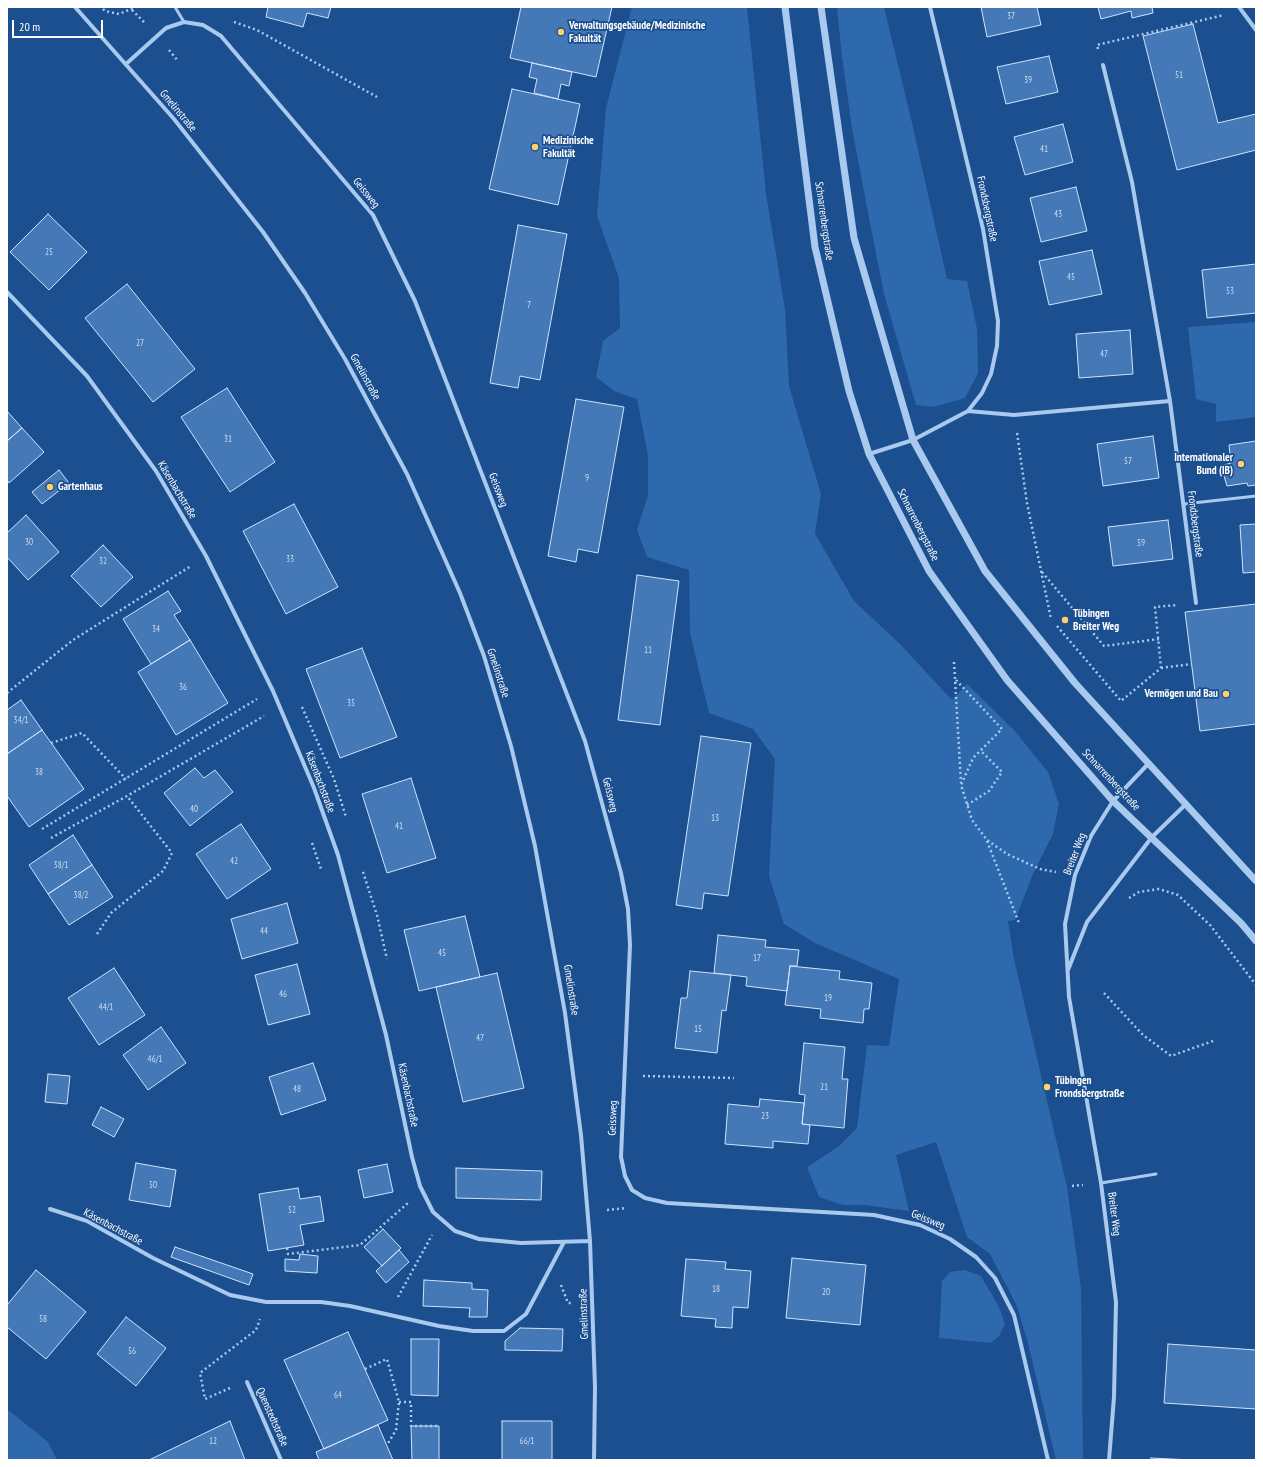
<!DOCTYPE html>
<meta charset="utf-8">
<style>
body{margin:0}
#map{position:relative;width:1263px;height:1467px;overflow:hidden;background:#1b4f8f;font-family:"PT Sans Narrow",sans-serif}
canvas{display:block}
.frame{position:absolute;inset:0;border:8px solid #fff;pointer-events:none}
.scale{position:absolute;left:12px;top:20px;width:91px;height:18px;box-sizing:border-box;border:2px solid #fff;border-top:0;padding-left:5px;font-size:12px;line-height:14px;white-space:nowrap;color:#fff;-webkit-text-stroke:3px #1b4f8f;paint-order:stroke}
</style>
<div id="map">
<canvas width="1263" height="1467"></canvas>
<div class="frame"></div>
<div class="scale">20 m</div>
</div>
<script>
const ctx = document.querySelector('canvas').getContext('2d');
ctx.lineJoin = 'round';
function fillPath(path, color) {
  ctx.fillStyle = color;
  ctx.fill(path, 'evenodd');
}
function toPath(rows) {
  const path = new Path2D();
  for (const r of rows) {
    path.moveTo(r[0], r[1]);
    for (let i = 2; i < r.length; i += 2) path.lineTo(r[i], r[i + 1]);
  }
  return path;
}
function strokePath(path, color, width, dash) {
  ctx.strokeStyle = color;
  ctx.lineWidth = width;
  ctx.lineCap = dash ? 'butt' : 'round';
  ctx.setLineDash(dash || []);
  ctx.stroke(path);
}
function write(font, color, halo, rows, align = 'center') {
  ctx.font = font + ' "PT Sans Narrow",sans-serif';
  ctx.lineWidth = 3.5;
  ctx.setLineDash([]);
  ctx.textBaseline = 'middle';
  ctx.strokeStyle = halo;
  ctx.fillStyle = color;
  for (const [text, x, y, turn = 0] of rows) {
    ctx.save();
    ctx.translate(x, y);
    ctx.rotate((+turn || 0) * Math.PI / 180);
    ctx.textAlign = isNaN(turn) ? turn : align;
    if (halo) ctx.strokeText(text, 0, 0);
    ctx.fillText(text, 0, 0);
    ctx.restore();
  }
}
fillPath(toPath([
 [632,7,747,7,766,194,785,309,789,386,821,494,815,534,854,601,900,644,952,700,967,684,1014,730,1048,772,1059,804,1053,834,1033,874,1015,920,1008,921,1014,959,1067,1187,1081,1288,1083,1460,1056,1460,1028,1343,1017,1306,990,1254,967,1237,936,1142,896,1155,909,1211,865,1205,843,1205,819,1197,807,1167,838,1147,857,1128,867,1045,889,1046,899,979,815,943,784,924,769,876,775,759,753,729,709,713,690,633,689,570,647,557,637,530,648,496,648,456,637,399,614,391,596,377,603,341,620,328,619,278,597,216,606,108],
 [837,7,884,7,912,123,947,279,967,281,977,329,978,373,965,398,933,407,916,405,884,294,869,218,852,128,842,57],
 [1256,322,1256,417,1216,422,1216,404,1196,399,1188,327],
 [965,1270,981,1276,999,1307,1005,1324,999,1336,991,1343,939,1338,942,1281,950,1272],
 [7,1409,48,1442,57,1460,7,1460]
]), '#2e69ad');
const building = toPath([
 [268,7,331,7,328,18,307,13,303,27,266,17,268,7],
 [521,7,612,7,596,77,510,58,521,7],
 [981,7,1037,7,1041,25,987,37,981,7],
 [1098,7,1152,7,1153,13,1132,18,1131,11,1101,19,1098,7],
 [1193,24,1218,123,1256,114,1256,150,1177,170,1143,36,1193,24],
 [1049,56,1058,92,1006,104,997,67,1049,56],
 [532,63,572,72,569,86,561,84,558,99,534,93,537,79,529,77,532,63],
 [512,89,580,104,558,205,489,189,512,89],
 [1063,124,1073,162,1025,175,1014,137,1063,124],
 [1076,187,1087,231,1041,242,1030,198,1076,187],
 [48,214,87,252,49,290,10,252,48,214],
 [518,225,567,234,540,380,520,376,518,388,490,383,518,225],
 [1092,250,1102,294,1049,305,1039,261,1092,250],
 [1256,264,1256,313,1207,318,1202,270,1256,264],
 [127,284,195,369,153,402,85,318,127,284],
 [1130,330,1133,374,1079,378,1076,334,1130,330],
 [227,388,275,462,230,492,181,417,227,388],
 [576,399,624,407,598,553,578,549,576,562,548,556,576,399],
 [7,411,22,428,7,441,7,411],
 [22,428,44,452,9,483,7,480,7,441,22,428],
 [1153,436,1159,478,1103,486,1097,444,1153,436],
 [1256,441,1256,485,1248,486,1247,483,1227,486,1221,466,1231,463,1229,445,1256,441],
 [59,470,69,483,42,504,32,492,59,470],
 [294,504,338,587,286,614,243,531,294,504],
 [26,515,59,552,28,580,7,557,7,533,26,515],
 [1168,520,1173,559,1113,566,1108,527,1168,520],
 [1256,524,1256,572,1243,573,1240,525,1256,524],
 [103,545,133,577,101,607,71,576,103,545],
 [637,575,679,581,660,725,618,720,637,575],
 [168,591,181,611,174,615,190,640,151,664,123,619,168,591],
 [1256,604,1256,724,1200,731,1185,612,1256,604],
 [190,640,228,703,176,735,138,672,190,640],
 [362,648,397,737,340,758,306,669,362,648],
 [21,700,42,730,7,754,7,710,21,700],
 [42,730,84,789,29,827,7,796,7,754,42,730],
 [701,736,751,743,728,896,704,893,702,909,676,905,701,736],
 [195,768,204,778,215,770,233,792,190,826,164,793,195,768],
 [411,778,436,858,387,873,362,794,411,778],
 [241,824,271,869,227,899,196,854,241,824],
 [73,835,92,865,48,894,29,865,73,835],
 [92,865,113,897,69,925,48,894,92,865],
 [287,903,298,943,242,959,231,919,287,903],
 [465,916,480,977,419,991,404,930,465,916],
 [718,935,766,940,765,947,799,950,797,966,790,966,787,991,746,986,747,977,714,973,718,935],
 [297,964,310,1014,268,1025,255,975,297,964],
 [790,966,840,971,839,979,872,983,869,1009,864,1009,863,1023,820,1018,821,1009,785,1005,790,966],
 [114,968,145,1015,99,1045,68,998,114,968],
 [690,971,731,975,726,1011,722,1010,717,1053,675,1048,681,998,687,998,690,971],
 [497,973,524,1088,463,1102,436,987,497,973],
 [161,1027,186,1063,148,1090,123,1055,161,1027],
 [804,1043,845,1047,842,1079,848,1079,844,1128,802,1124,805,1095,799,1094,804,1043],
 [313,1063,326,1100,281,1115,269,1077,313,1063],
 [48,1074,70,1076,67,1104,45,1102,48,1074],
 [760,1099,804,1103,802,1124,810,1125,808,1144,773,1141,773,1148,725,1144,728,1104,759,1107,760,1099],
 [101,1107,124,1119,114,1137,92,1125,101,1107],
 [136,1163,176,1170,170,1207,129,1200,136,1163],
 [387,1164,393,1192,364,1198,358,1170,387,1164],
 [456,1168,542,1171,541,1200,456,1198,456,1168],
 [298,1188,300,1199,320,1196,324,1221,300,1225,304,1245,268,1251,259,1194,298,1188],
 [383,1229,401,1248,382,1266,364,1247,383,1229],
 [175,1247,253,1274,249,1285,171,1257,175,1247],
 [399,1250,409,1262,386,1283,376,1271,399,1250],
 [300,1254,318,1256,317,1273,285,1271,285,1259,299,1260,300,1254],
 [792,1258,866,1265,860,1325,786,1318,792,1258],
 [686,1259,726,1262,725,1269,751,1271,748,1308,733,1307,732,1328,715,1327,716,1319,681,1316,686,1259],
 [36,1270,86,1312,46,1359,7,1327,7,1305,36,1270],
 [424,1280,472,1283,472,1289,488,1290,487,1317,469,1317,470,1308,423,1306,424,1280],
 [126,1317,166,1348,136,1386,97,1354,126,1317],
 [520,1328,563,1329,562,1351,505,1350,505,1341,520,1328],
 [348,1332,388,1420,324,1449,284,1360,348,1332],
 [411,1339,439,1339,438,1396,411,1395,411,1339],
 [1168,1344,1256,1350,1256,1409,1164,1403,1168,1344],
 [230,1421,245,1460,149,1460,230,1421],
 [502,1421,552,1421,552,1460,502,1460,502,1421],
 [378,1425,393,1460,319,1460,316,1452,378,1425],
 [411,1426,439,1426,439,1460,412,1460,411,1426],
 [1151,1458,1192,1460,1151,1460,1151,1458]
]);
fillPath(building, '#4478b7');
strokePath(building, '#cfe3fa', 1);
strokePath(toPath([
 [103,9,105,11,119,14,136,7],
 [132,10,144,22],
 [234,22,257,30,377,97],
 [1098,49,1097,45,1224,15],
 [169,50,178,61],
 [1017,433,1027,503,1051,619],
 [1042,572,1104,646,1159,639],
 [1057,626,1121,701,1161,668,1155,607,1178,605],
 [954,662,961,783],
 [1161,668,1192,664],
 [956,680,1002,729,973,758,961,785,972,820,987,840,1007,854,1040,869,1056,872],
 [7,693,73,640,191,566],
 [302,707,334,779,346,817],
 [51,743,82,733,126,779],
 [967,805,989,791,1002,772,981,751],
 [42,829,257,699],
 [51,838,127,796,264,716],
 [987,841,1019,923],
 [312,843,321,869],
 [363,872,377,915,387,959],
 [1129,898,1139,892,1159,889,1178,895,1210,925,1256,985],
 [97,934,111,913,163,871,172,853,127,796],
 [1104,993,1143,1035,1171,1056,1213,1041],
 [643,1076,734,1078],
 [1072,1186,1083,1185],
 [607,1210,627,1208],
 [287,1248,288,1254,360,1245,408,1203],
 [561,1285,568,1303,573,1303],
 [398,1297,432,1235],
 [365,1369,387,1359,399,1402,396,1430,387,1445],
 [230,1388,205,1399,200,1373,256,1330,260,1319],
 [399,1402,411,1402,411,1426,439,1426]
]), '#a9c9ee', 2.5, [2, 3]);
strokePath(toPath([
 [175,7,184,22],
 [1184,504,1256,496],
 [1101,1183,1156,1174]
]), '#a9c9ee', 3);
strokePath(toPath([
 [75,7,174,119,263,232,305,293,345,359,407,474,460,593,484,656,511,746,535,846,565,1013,581,1135,590,1241,595,1387,594,1460],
 [1239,7,1256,30],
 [126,64,166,28,184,22,203,25,221,36,373,215,415,301,585,741,621,873,628,909,630,945,621,1157,625,1176,632,1190,645,1198,667,1203,874,1215,920,1225,950,1239,976,1257,995,1278,1014,1315,1048,1460],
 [1103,65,1132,182,1138,217,1170,401,1196,603],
 [7,292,87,376,156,471,206,556,273,691,314,788,338,855,386,1035,412,1157,420,1186,433,1212,455,1231,479,1239,521,1243,590,1241],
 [968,411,1014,415,1170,401],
 [869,454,913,440,968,411,982,393,991,374,997,346,998,321,983,229,930,7],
 [1068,970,1087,922,1152,837,1186,804],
 [50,1209,87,1221,153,1258,230,1295,266,1302,321,1302,350,1306,439,1326,473,1331,504,1331,526,1314,564,1242],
 [247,1382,281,1460],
 [1109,1460,1114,1397,1116,1302,1101,1183,1069,997,1065,924,1075,875,1091,836,1113,801,1149,763]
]), '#a9c9ee', 4);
strokePath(toPath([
 [785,7,815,247,849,391,869,454,929,571,1007,680,1113,801,1241,923,1256,941],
 [821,7,854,238,913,440,985,571,1075,683,1256,881]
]), '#a9c9ee', 7);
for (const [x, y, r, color] of [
 [561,32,4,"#ffd166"],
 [535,147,4,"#ffd166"],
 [1241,464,4,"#ffd166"],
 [50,487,4,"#ffd166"],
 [1065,620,4,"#ffd166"],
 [1226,694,4,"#ffd166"],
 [1047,1087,4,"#ffd166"]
]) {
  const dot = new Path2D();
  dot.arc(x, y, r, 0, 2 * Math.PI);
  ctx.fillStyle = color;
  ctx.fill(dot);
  strokePath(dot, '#1b4f8f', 1.5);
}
write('9px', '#d0dded', null, [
 ["37",1011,16],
 ["51",1179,75],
 ["39",1028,80],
 ["41",1044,149],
 ["43",1058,214],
 ["25",49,252],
 ["45",1071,277],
 ["53",1230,291],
 ["7",529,305],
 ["27",140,343],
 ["47",1104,354],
 ["31",228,439],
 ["57",1128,461],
 ["9",587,478],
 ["30",29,542],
 ["59",1141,543],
 ["33",290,559],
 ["32",103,561],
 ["34",156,629],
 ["11",648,650],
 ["36",183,687],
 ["35",351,703],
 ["34/1",21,720],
 ["38",39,772],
 ["40",194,809],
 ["13",715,818],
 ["41",399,826],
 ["42",234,861],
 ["38/1",61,865],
 ["38/2",81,895],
 ["44",264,931],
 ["45",442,953],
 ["17",757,958],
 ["46",283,994],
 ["19",828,998],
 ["44/1",106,1007],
 ["15",698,1029],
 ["47",480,1038],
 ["46/1",155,1059],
 ["21",824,1087],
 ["48",297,1089],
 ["23",765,1116],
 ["50",153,1185],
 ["52",292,1210],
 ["18",716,1289],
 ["20",826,1292],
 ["58",43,1319],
 ["56",132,1351],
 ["64",338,1395],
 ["12",213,1441],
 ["66/1",527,1441]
]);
write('bold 11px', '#fff', '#1b4f8f', [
 ["Verwaltungsgebäude/Medizinische",569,26],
 ["Fakultät",569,39],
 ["Medizinische",543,141],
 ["Fakultät",543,154],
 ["Internationaler",1233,458,"right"],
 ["Bund (IB)",1233,471,"right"],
 ["Gartenhaus",58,487],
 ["Tübingen",1073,614],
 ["Breiter Weg",1073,627],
 ["Vermögen und Bau",1218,694,"right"],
 ["Tübingen",1055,1081],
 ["Frondsbergstraße",1055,1094]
], 'left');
write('11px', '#fff', '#1b4f8f', [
 ["Gmelinstraße",178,111,50],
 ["Geissweg",366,193,51],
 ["Frondsbergstraße",987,209,78],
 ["Schnarrenbergstraße",824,221,82],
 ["Gmelinstraße",365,377,61],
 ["Käsenbachstraße",177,490,59],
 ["Geissweg",498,490,69],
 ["Frondsbergstraße",1195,524,83],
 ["Schnarrenbergstraße",918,525,63],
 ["Gmelinstraße",498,673,72],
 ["Schnarrenbergstraße",1111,780,47],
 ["Käsenbachstraße",320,782,69],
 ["Geissweg",610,795,76],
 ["Breiter Weg",1075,854,-69],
 ["Gmelinstraße",571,990,81],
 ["Käsenbachstraße",408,1095,78],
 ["Geissweg",613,1118,-88],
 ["Breiter Weg",1114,1214,83],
 ["Geissweg",928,1220,22],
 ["Käsenbachstraße",113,1227,28],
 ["Gmelinstraße",584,1314,-92],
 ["Quenstedtstraße",272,1417,66]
]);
</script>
